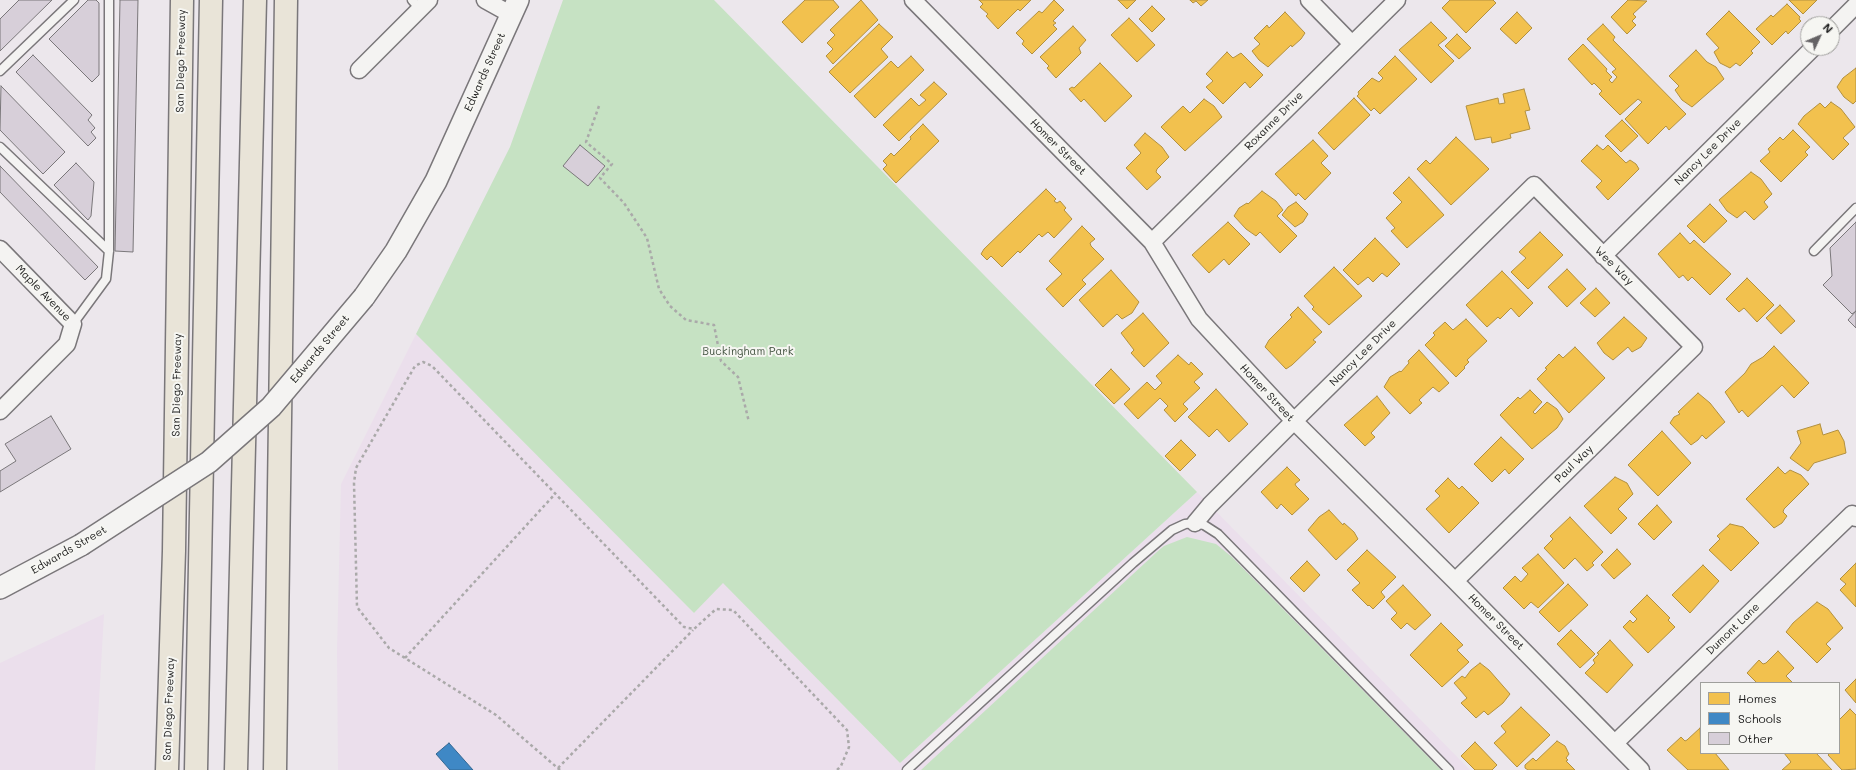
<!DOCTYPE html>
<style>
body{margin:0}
#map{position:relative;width:1856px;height:770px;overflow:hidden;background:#ece7ec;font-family:Mali,sans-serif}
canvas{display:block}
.legend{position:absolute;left:1700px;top:682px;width:140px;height:72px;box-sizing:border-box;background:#f6f6f2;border:1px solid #9f9f9c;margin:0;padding:5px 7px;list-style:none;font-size:12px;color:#1c1c1c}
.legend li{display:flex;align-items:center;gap:8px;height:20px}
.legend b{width:20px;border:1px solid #9f9f9c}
.north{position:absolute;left:1800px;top:16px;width:40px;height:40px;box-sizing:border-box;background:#f6f6f2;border:1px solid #9f9f9c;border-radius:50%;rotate:46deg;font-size:11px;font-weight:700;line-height:16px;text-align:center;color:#1c1c1c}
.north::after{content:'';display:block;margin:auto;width:14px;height:18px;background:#656365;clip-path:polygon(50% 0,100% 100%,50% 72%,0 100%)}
</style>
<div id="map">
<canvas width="1856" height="770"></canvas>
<ul class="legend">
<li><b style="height:11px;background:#f2c14e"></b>Homes</li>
<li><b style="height:11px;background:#3f88c5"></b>Schools</li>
<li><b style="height:11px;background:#d7cfd9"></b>Other</li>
</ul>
<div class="north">N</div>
</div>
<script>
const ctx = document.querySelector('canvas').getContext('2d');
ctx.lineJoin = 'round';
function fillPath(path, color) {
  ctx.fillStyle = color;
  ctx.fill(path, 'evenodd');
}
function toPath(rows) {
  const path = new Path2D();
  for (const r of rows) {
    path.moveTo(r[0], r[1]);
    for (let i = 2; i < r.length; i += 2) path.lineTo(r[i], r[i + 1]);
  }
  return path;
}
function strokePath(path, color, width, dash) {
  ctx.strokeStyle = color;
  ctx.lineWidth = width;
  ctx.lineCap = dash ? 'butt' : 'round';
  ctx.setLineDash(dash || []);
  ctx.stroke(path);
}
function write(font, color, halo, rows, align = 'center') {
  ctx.font = font + ' Mali,sans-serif';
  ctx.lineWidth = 4;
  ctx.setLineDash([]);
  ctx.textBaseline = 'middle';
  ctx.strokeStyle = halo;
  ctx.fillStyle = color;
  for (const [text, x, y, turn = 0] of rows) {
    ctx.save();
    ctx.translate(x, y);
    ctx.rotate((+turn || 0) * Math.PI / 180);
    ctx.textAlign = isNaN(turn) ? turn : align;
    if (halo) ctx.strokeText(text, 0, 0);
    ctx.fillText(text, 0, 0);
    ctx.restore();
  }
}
fillPath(toPath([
 [416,334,694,613,723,582,900,763,1197,492,1470,770,338,770,337,651,341,484],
 [104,614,95,770,0,770,0,663]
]), '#ebdfec');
fillPath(toPath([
 [563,0,714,0,1197,492,900,763,723,583,694,613,416,334,510,147],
 [1187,537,1216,544,1232,557,1441,770,921,770,1158,551,1164,546]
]), '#c6e2c3');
const homes = toPath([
 [805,0,833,0,839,7,802,43,782,22,805,0],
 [861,0,878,20,833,64,826,56,833,49,827,43,835,35,830,30,861,0],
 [979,0,1031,0,1020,11,1018,9,998,29,986,16,988,14,980,7,983,4,979,0],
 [1054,0,1064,10,1053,21,1056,23,1053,25,1057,29,1032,54,1022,44,1024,41,1016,33,1039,11,1042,13,1054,0],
 [1118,0,1136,0,1127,9,1118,0],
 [1190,0,1208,0,1201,6,1196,1,1193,3,1190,0],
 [1450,0,1493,0,1496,3,1466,33,1442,8,1450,0],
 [1628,0,1647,1,1633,14,1636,17,1632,21,1636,25,1627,34,1611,17,1628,0],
 [1789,0,1817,0,1803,14,1789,0],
 [1787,4,1800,17,1799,19,1801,21,1788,34,1786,31,1772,45,1756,29,1771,15,1773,17,1787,4],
 [1152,6,1165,19,1152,32,1139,19,1152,6],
 [1729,11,1760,42,1751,51,1753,53,1740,66,1736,63,1730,68,1720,63,1714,52,1719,48,1706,34,1729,11],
 [1285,12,1305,33,1301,39,1292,47,1291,45,1268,67,1259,60,1252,51,1260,44,1254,38,1267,25,1269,28,1285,12],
 [1517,12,1532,28,1516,44,1500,29,1517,12],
 [1129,18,1155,45,1137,62,1111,35,1129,18],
 [1431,22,1447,38,1438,45,1454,61,1431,83,1399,50,1431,22],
 [879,24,893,37,881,49,888,57,850,93,829,72,879,24],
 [1603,24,1615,37,1613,40,1686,114,1669,130,1666,126,1648,144,1625,119,1642,102,1638,99,1620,115,1599,94,1602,91,1594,83,1592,85,1568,59,1583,44,1607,69,1606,71,1612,77,1609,80,1612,83,1617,77,1612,72,1616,69,1587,39,1603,24],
 [1073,26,1086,40,1079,48,1081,53,1056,78,1047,68,1049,66,1040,57,1073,26],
 [1457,34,1471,48,1459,59,1445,46,1457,34],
 [1696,50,1707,62,1716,67,1724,79,1692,107,1682,100,1675,90,1679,86,1669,76,1696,50],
 [1227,52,1233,58,1241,53,1263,75,1250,88,1245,82,1223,104,1206,87,1213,81,1206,74,1227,52],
 [911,56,924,70,875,118,854,96,891,61,898,68,911,56],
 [1395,56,1417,79,1380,114,1374,108,1371,111,1357,96,1359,94,1358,92,1372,78,1379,82,1383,78,1378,73,1395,56],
 [1100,63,1132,96,1105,122,1084,99,1081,102,1069,89,1072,87,1074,88,1100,63],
 [1856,68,1856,101,1853,104,1844,97,1837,87,1843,78,1856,68],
 [934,82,947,94,899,141,883,125,911,98,919,106,926,100,920,95,934,82],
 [1524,89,1530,110,1525,111,1530,129,1510,134,1511,138,1492,143,1491,137,1475,140,1466,106,1498,98,1499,104,1505,103,1503,94,1524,89],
 [1354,98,1370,115,1334,150,1318,133,1354,98],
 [1204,99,1214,106,1222,117,1185,151,1161,127,1183,106,1190,113,1204,99],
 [1831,102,1841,109,1855,127,1843,138,1849,144,1833,160,1798,124,1804,116,1820,103,1825,108,1831,102],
 [1622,120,1638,136,1621,152,1605,136,1622,120],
 [923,124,939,141,896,183,883,169,887,165,883,161,891,153,894,156,911,139,910,137,923,124],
 [1793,130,1810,147,1805,152,1808,155,1781,182,1760,161,1770,152,1768,149,1780,137,1783,140,1793,130],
 [1145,133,1162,147,1169,157,1157,169,1156,172,1161,177,1147,190,1126,168,1141,153,1134,145,1145,133],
 [1456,137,1489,169,1451,205,1417,169,1426,160,1430,164,1456,137],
 [1313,140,1328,156,1321,163,1331,173,1305,200,1298,193,1296,196,1275,174,1313,140],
 [1597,145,1603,150,1608,145,1626,163,1630,160,1636,164,1639,169,1608,200,1596,187,1602,181,1581,161,1597,145],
 [1751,172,1761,179,1772,194,1764,202,1768,207,1754,220,1745,211,1737,218,1727,211,1719,200,1751,172],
 [1409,177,1444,215,1407,248,1391,231,1395,228,1386,218,1402,202,1393,193,1409,177],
 [1046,189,1056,199,1054,201,1057,203,1060,201,1066,208,1064,210,1072,219,1054,238,1048,232,1042,237,1039,234,1020,253,1018,251,1002,267,991,256,987,260,981,254,984,249,1046,189],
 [1262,191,1276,201,1283,210,1277,216,1297,236,1280,253,1260,232,1256,236,1246,229,1234,216,1239,208,1247,203,1248,204,1262,191],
 [1296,202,1308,214,1303,222,1295,227,1282,215,1288,207,1296,202],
 [1710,204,1727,221,1704,243,1687,226,1710,204],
 [1228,222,1250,244,1229,265,1224,259,1209,273,1192,255,1228,222],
 [1082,226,1095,239,1090,243,1091,246,1104,259,1082,280,1086,284,1063,307,1046,289,1062,274,1049,261,1082,226],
 [1540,232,1563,255,1528,289,1511,272,1526,258,1519,252,1540,232],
 [1680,233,1690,244,1694,240,1731,274,1710,295,1692,277,1688,281,1683,275,1679,278,1658,254,1680,233],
 [1375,238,1400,264,1387,277,1382,273,1373,282,1368,277,1358,285,1343,270,1375,238],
 [1334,267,1362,296,1329,325,1312,309,1314,307,1304,296,1334,267],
 [1567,269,1586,289,1567,307,1548,287,1567,269],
 [1111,270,1139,302,1132,313,1122,319,1117,314,1103,327,1079,300,1111,270],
 [1502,271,1533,303,1519,317,1511,308,1500,319,1498,317,1487,327,1466,305,1502,271],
 [1747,278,1774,305,1757,322,1744,308,1739,312,1726,299,1747,278],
 [1596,288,1610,303,1595,317,1580,303,1596,288],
 [1780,305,1795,321,1781,334,1766,318,1780,305],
 [1298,307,1322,332,1313,340,1316,342,1292,365,1286,369,1265,347,1269,340,1292,317,1290,315,1298,307],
 [1143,313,1169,343,1144,367,1131,353,1134,350,1121,333,1143,313],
 [1624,317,1647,338,1641,347,1632,352,1628,347,1613,360,1604,353,1597,343,1624,317],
 [1466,319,1487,341,1467,360,1469,362,1464,367,1465,368,1456,377,1425,345,1435,335,1433,333,1445,322,1453,330,1466,319],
 [1774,346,1809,383,1794,398,1782,385,1748,417,1742,410,1739,413,1725,392,1745,373,1751,364,1763,357,1774,346],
 [1575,347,1605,378,1569,413,1537,379,1547,369,1545,368,1559,354,1563,358,1575,347],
 [1419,350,1449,383,1439,392,1433,387,1419,400,1422,403,1410,414,1384,387,1390,377,1400,371,1401,372,1409,363,1408,361,1419,350],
 [1178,355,1189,365,1191,362,1203,374,1194,382,1200,388,1183,404,1188,409,1175,422,1164,410,1168,406,1160,398,1138,419,1124,404,1147,382,1155,390,1162,383,1156,376,1178,355],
 [1111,369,1130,389,1114,404,1095,385,1111,369],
 [1216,389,1248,424,1229,442,1217,429,1209,437,1188,417,1216,389],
 [1530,390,1542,402,1533,412,1535,414,1547,402,1557,409,1563,419,1557,428,1532,449,1500,415,1518,397,1520,399,1530,390],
 [1698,393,1710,403,1725,422,1706,439,1702,435,1698,440,1691,445,1670,423,1674,417,1680,414,1678,412,1698,393],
 [1377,396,1390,413,1371,433,1375,437,1365,446,1344,425,1377,396],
 [1820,424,1823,435,1838,430,1844,441,1846,453,1814,463,1808,471,1790,458,1801,443,1797,431,1820,424],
 [1662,431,1691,463,1658,496,1628,465,1662,431],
 [1501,437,1524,459,1509,474,1505,469,1492,482,1474,464,1501,437],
 [1181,440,1196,455,1180,471,1165,456,1181,440],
 [1287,467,1300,480,1295,484,1296,486,1309,499,1292,515,1281,504,1277,509,1261,492,1287,467],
 [1778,467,1785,474,1790,470,1801,475,1809,484,1784,509,1783,512,1787,516,1782,523,1774,528,1746,499,1778,467],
 [1615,477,1627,483,1633,494,1618,509,1627,518,1611,534,1584,506,1615,477],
 [1448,478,1459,489,1462,486,1479,503,1449,533,1426,509,1440,496,1435,491,1448,478],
 [1657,505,1672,522,1654,540,1638,524,1657,505],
 [1329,510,1343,525,1344,523,1354,532,1358,539,1336,560,1308,530,1319,517,1329,510],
 [1570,517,1603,552,1592,563,1594,565,1587,571,1575,558,1564,569,1544,548,1553,539,1550,536,1570,517],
 [1730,524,1743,527,1759,543,1731,571,1709,550,1720,539,1717,536,1730,524],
 [1617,549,1631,564,1614,579,1601,565,1617,549],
 [1367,550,1396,577,1381,592,1385,597,1373,609,1369,605,1368,606,1352,590,1360,583,1347,570,1367,550],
 [1538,554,1564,583,1538,608,1531,602,1524,609,1503,588,1515,576,1521,582,1528,574,1522,568,1538,554],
 [1307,561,1320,575,1304,592,1290,578,1307,561],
 [1856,563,1856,607,1840,590,1846,584,1840,579,1856,563],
 [1703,565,1719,581,1690,613,1672,595,1703,565],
 [1568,584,1588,605,1559,632,1539,612,1568,584],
 [1403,585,1431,615,1415,630,1407,623,1401,629,1391,619,1397,613,1386,601,1403,585],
 [1647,595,1670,618,1668,620,1675,627,1648,653,1623,627,1630,620,1633,623,1637,619,1630,612,1647,595],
 [1817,602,1828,609,1843,628,1826,644,1831,649,1817,663,1786,632,1793,623,1817,602],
 [1441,623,1463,645,1457,650,1469,662,1442,687,1410,655,1441,623],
 [1571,630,1595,654,1580,668,1557,644,1571,630],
 [1610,640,1633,665,1607,693,1585,673,1595,663,1593,660,1599,654,1597,653,1610,640],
 [1778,651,1794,668,1786,676,1793,683,1757,683,1747,673,1759,660,1763,664,1766,663,1778,651],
 [1480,663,1489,670,1510,694,1503,703,1488,715,1484,711,1476,718,1461,703,1467,698,1454,683,1462,676,1465,678,1471,670,1480,663],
 [1856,679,1856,703,1845,690,1856,679],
 [1521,707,1550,735,1517,767,1494,743,1506,732,1501,726,1521,707],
 [1850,709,1856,715,1856,769,1842,770,1828,755,1830,753,1839,753,1839,720,1850,709],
 [1700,728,1701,753,1715,753,1729,770,1688,770,1667,750,1681,737,1685,741,1687,740,1700,728],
 [1557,741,1565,746,1569,754,1566,758,1568,760,1566,761,1575,770,1528,770,1525,768,1525,765,1533,758,1536,761,1557,741],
 [1475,742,1497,765,1492,770,1475,770,1461,756,1475,742],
 [1784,753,1816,753,1832,770,1782,770,1791,762,1784,753]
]);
fillPath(homes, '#f2c14e');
strokePath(homes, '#b2903f', 1);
const schools = toPath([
 [449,743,473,770,450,770,436,754,449,743]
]);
fillPath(schools, '#3f88c5');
strokePath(schools, '#346892', 1);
const building = toPath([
 [19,0,52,0,0,51,0,19,19,0],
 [88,0,96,0,99,3,99,75,92,82,49,39,88,0],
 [120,0,138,0,133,252,115,251,120,0],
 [33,55,92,115,88,120,95,128,91,132,96,138,88,146,16,72,33,55],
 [1,86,65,152,43,174,0,130,1,86],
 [580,145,605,166,588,186,563,166,580,145],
 [76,163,94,182,91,216,88,220,54,185,76,163],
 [0,166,98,267,85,280,0,192,0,166],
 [1856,222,1856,311,1852,314,1823,285,1832,276,1830,248,1856,222],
 [1856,311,1856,328,1848,320,1856,311],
 [51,416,71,449,0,492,0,471,16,461,5,444,51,416]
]);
fillPath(building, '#d7cfd9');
strokePath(building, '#7a777a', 1);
const service = toPath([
 [412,0,420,9],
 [0,71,74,0],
 [0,147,109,251],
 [1814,251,1856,208],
 [73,324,106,279,109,251,109,0],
 [907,770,1133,563,1172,530,1185,524,1195,523,1204,525,1218,534,1449,770]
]);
const minor = toPath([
 [485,0,512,15],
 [913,0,1152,242,1199,319,1294,421,1455,581,1641,770],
 [1309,0,1352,44],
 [1832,29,1856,5],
 [359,70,429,0],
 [1152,242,1397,0],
 [0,249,73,324,67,344,0,411],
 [1603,256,1813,48],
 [1195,523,1210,505,1294,421,1534,185,1694,347,1455,581],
 [1615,743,1852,514,1856,518]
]);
const tertiary = toPath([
 [364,297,396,251,436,181,518,0],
 [0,588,81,545]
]);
const motorway = toPath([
 [167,770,174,551,182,0],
 [196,770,211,0],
 [236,770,255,0],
 [275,770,286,0]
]);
strokePath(service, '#7a777a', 11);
strokePath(minor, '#7a777a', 19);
strokePath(tertiary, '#7a777a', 24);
strokePath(motorway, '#7a777a', 25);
strokePath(toPath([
 [599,106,586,142,612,164,600,178,624,203,647,238,659,289,670,306,686,320,714,325,721,361,738,377,749,422],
 [405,658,555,494],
 [558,768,693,630],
 [560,770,496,715,389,648,357,607,354,483,356,468,415,366,423,362,432,366,684,627,694,629,716,609,733,610,847,730,849,747,841,766,837,770]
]), '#aaa9a9', 2.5, [3, 3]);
strokePath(service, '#f4f3f2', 8);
strokePath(minor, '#f4f3f2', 16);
strokePath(tertiary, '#f4f3f2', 21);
strokePath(motorway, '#e9e4d8', 22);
const tertiaryBridge = toPath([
 [81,545,209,462,271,407,364,297]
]);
strokePath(tertiaryBridge, '#7a777a', 24, []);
strokePath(tertiaryBridge, '#f4f3f2', 21);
write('11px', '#1c1c1c', '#f6f6f2', [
 ["San Diego Freeway",181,61,-89],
 ["Edwards Street",485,72,-66],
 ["Roxanne Drive",1274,121,-45],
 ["Homer Street",1058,147,45],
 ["Nancy Lee Drive",1708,152,-45],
 ["Wee Way",1614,266,45],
 ["Maple Avenue",43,293,46],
 ["Edwards Street",320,349,-50],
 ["Nancy Lee Drive",1363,353,-45],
 ["San Diego Freeway",177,385,-89],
 ["Homer Street",1267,393,47],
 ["Paul Way",1574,464,-44],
 ["Edwards Street",69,550,-30],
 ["Homer Street",1496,622,45],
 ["Dumont Lane",1733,629,-44],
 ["San Diego Freeway",169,709,-88]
]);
write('11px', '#465644', '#f6f6f2', [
 ["Buckingham Park",748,352]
]);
</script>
